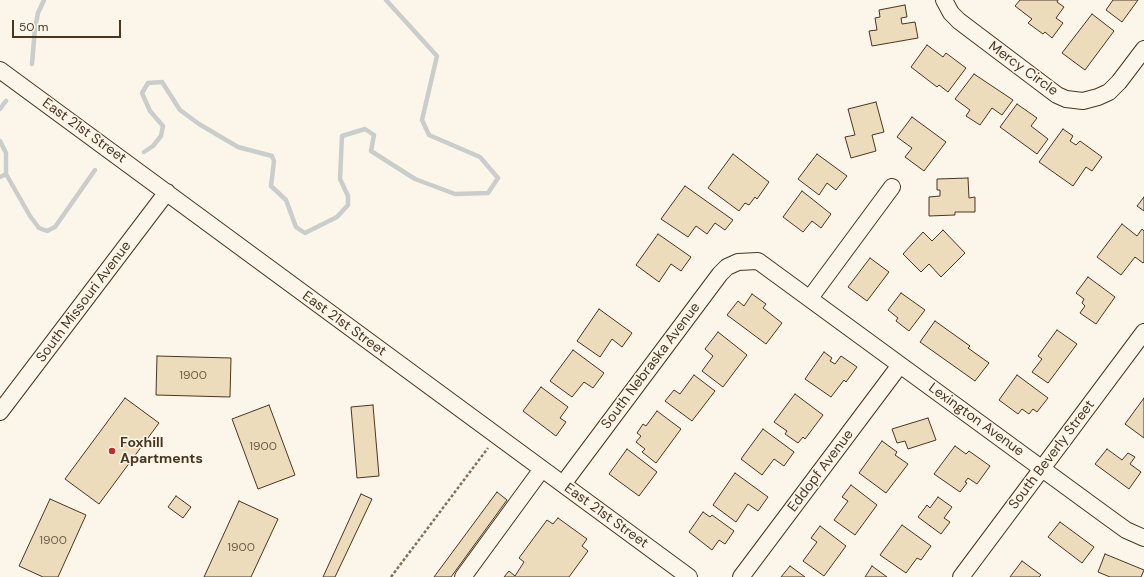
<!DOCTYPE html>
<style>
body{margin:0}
#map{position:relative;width:1144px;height:577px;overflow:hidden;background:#fbf6e9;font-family:"DM Sans",sans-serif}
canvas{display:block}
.scale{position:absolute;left:12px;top:20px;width:109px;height:18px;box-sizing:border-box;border:2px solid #4a3520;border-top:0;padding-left:5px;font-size:12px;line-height:14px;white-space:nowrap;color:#4a3520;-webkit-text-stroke:3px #fbf6e9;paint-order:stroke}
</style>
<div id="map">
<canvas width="1144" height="577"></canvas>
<div class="scale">50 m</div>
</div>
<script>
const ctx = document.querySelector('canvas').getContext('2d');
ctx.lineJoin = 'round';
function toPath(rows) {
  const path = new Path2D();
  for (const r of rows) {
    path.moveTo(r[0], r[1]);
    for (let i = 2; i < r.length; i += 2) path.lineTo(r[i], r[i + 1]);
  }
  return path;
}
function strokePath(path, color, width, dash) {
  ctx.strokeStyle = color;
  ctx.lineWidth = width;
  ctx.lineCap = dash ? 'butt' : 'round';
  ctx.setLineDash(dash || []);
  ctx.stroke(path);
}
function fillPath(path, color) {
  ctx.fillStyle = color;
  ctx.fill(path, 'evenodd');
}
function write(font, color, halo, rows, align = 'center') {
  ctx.font = font + ' "DM Sans",sans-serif';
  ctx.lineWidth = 3;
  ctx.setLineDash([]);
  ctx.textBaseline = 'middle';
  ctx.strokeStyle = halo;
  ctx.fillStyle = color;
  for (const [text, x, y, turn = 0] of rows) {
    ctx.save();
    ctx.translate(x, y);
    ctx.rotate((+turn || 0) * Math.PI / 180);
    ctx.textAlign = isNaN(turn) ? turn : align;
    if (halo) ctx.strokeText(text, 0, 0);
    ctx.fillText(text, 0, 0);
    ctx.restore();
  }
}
strokePath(toPath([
 [32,64,35,28,38,13,44,0],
 [0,109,6,101],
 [0,141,6,153,6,174],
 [144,152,153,146,161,136,163,126,150,111,142,93,148,83,162,82,180,110,199,124,238,147,272,156,274,161,271,186,286,200,296,227,305,233,337,217,348,205,348,196,340,179,342,136,365,129,374,135,371,151,415,179,455,194,488,193,498,178,480,157,429,135,422,120,437,56,386,0],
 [0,177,6,174,30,216,39,228,47,231,55,227,95,170]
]), '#c9cecd', 4.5);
const building = toPath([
 [1020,0,1058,0,1057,2,1064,7,1056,18,1063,23,1052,38,1045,32,1043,34,1028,23,1032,19,1015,6,1020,0],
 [1113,0,1138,0,1122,22,1106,10,1113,0],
 [905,5,907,17,901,18,902,24,915,22,918,38,872,46,869,31,877,30,875,18,880,17,879,10,905,5],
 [1092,14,1114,31,1085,70,1062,53,1092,14],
 [927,45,943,57,946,53,966,68,948,92,939,85,937,87,911,67,927,45],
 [974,74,1013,100,1002,115,992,108,980,125,966,116,970,110,955,99,974,74],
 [876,102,884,132,872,135,876,151,851,158,845,137,855,135,848,109,876,102],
 [1017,104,1037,118,1031,126,1048,139,1037,154,1000,127,1017,104],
 [912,117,946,142,924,171,905,157,912,148,897,137,912,117],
 [1063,129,1073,136,1070,141,1076,145,1080,141,1102,157,1092,171,1086,167,1073,186,1039,162,1063,129],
 [733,154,769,182,757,199,755,197,749,205,745,203,739,211,708,188,733,154],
 [817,154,847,176,836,190,827,183,819,195,798,179,817,154],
 [968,178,969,198,975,197,975,212,955,212,955,215,929,216,929,197,940,196,940,190,937,190,937,179,968,178],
 [685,186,733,220,725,230,715,223,707,234,696,226,688,237,661,219,685,186],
 [802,191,831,214,821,228,812,221,803,232,783,217,802,191],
 [1144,197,1144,211,1137,206,1144,197],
 [1122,224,1137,236,1142,229,1144,231,1144,262,1143,263,1135,257,1121,275,1097,257,1122,224],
 [943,230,965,253,941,277,929,264,921,272,903,254,923,232,932,241,943,230],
 [658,234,691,257,681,271,671,264,659,282,636,265,658,234],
 [870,258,889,272,867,301,848,287,870,258],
 [1088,277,1115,297,1096,324,1080,313,1085,306,1082,303,1084,299,1076,293,1088,277],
 [901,293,925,310,909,331,896,321,898,318,888,310,901,293],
 [752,294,766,304,763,308,782,323,766,344,727,315,738,301,744,306,752,294],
 [599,309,632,333,622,347,612,339,600,357,577,341,599,309],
 [935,321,970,346,968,348,989,363,975,381,920,342,935,321],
 [1057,330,1077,344,1048,383,1032,372,1042,359,1038,356,1057,330],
 [718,332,747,355,723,387,702,371,713,356,705,349,718,332],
 [573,350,604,373,593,388,584,382,572,397,550,381,573,350],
 [824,352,832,358,830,361,835,364,841,356,857,367,846,382,844,380,831,397,805,379,824,352],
 [157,356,231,358,230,397,156,395,157,356],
 [694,375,715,391,692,421,665,401,674,390,680,394,694,375],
 [1017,375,1048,398,1037,412,1033,409,1029,414,1022,409,1018,414,999,400,1017,375],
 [541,387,568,407,560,418,566,422,556,436,523,411,541,387],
 [795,394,823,415,805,439,803,437,798,443,785,434,787,431,774,422,795,394],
 [125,398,159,423,99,504,65,479,125,398],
 [1144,398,1144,438,1125,424,1144,398],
 [269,405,295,475,258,489,232,419,269,405],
 [373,405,379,476,357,478,351,407,373,405],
 [657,411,681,429,656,463,642,452,645,449,636,442,641,436,637,433,643,424,646,426,657,411],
 [928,418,936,440,908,449,905,441,897,443,892,429,928,418],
 [763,429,794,452,784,466,774,459,762,475,741,459,763,429],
 [882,441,897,452,895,455,908,464,886,493,859,473,882,441],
 [955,446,966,454,969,451,990,466,977,484,968,478,965,482,967,483,960,492,934,474,955,446],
 [627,449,657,472,639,496,609,474,627,449],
 [1107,449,1122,460,1128,453,1135,457,1130,464,1141,472,1129,489,1095,464,1107,449],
 [735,473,768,497,758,511,748,504,736,522,713,505,735,473],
 [851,485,877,505,855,535,834,520,848,501,842,497,851,485],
 [497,492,507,500,451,577,434,577,497,492],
 [361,494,372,499,335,577,323,577,361,494],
 [176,496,191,507,183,518,168,507,176,496],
 [938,497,952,507,944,518,950,522,941,534,918,517,927,505,930,508,938,497],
 [50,499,86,515,58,577,43,577,19,566,50,499],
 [239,501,278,519,251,577,204,577,239,501],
 [703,512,710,517,712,515,734,531,725,544,719,540,712,550,689,532,703,512],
 [558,518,587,539,582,546,588,551,569,577,504,577,509,571,515,576,524,562,519,558,547,520,553,524,558,518],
 [1060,522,1094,547,1082,563,1048,537,1060,522],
 [902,525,931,546,921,560,917,558,906,573,880,555,902,525],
 [820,526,846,546,824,576,803,561,817,542,811,538,820,526],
 [1105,554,1144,570,1141,577,1110,577,1098,572,1105,554],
 [1022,561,1041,575,1039,577,1010,577,1022,561],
 [790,566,805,577,781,577,790,566],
 [872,566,887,577,865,577,872,566]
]);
fillPath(building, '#ecdcbc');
strokePath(building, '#4a3520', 1);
const minor = toPath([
 [944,0,951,13,959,21,1057,95,1066,99,1083,101,1098,97,1109,92,1119,82,1144,49],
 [0,70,689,577],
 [810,298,892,187],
 [0,412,167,192],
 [563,484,720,274,727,267,738,262,758,261,1108,517,1126,530,1144,538],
 [463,577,542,469],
 [741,577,900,365],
 [961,577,1144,332]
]);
strokePath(minor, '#4a3520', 18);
strokePath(toPath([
 [391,577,488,448]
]), '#7f6f5c', 2.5, [3, 2]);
strokePath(minor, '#fbf6e9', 16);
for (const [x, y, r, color] of [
 [112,451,4,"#c62828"]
]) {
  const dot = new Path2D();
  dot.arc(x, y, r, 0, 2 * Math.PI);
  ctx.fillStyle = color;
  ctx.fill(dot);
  strokePath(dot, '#fbf6e9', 1.5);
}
write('12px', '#725f47', null, [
 ["1900",193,376],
 ["1900",263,447],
 ["1900",53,541],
 ["1900",241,548]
]);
write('14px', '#4a3520', '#fbf6e9', [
 ["Mercy Circle",1023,69,36],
 ["East 21st Street",84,131,36],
 ["South Missouri Avenue",84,302,-53],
 ["East 21st Street",344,324,36],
 ["South Nebraska Avenue",651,366,-53],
 ["Lexington Avenue",976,420,36],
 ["South Beverly Street",1052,455,-53],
 ["Eddopf Avenue",821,471,-53],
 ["East 21st Street",606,516,36]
]);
write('bold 14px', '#4a3520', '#fbf6e9', [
 ["Foxhill",120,443],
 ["Apartments",120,459]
], 'left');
</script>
